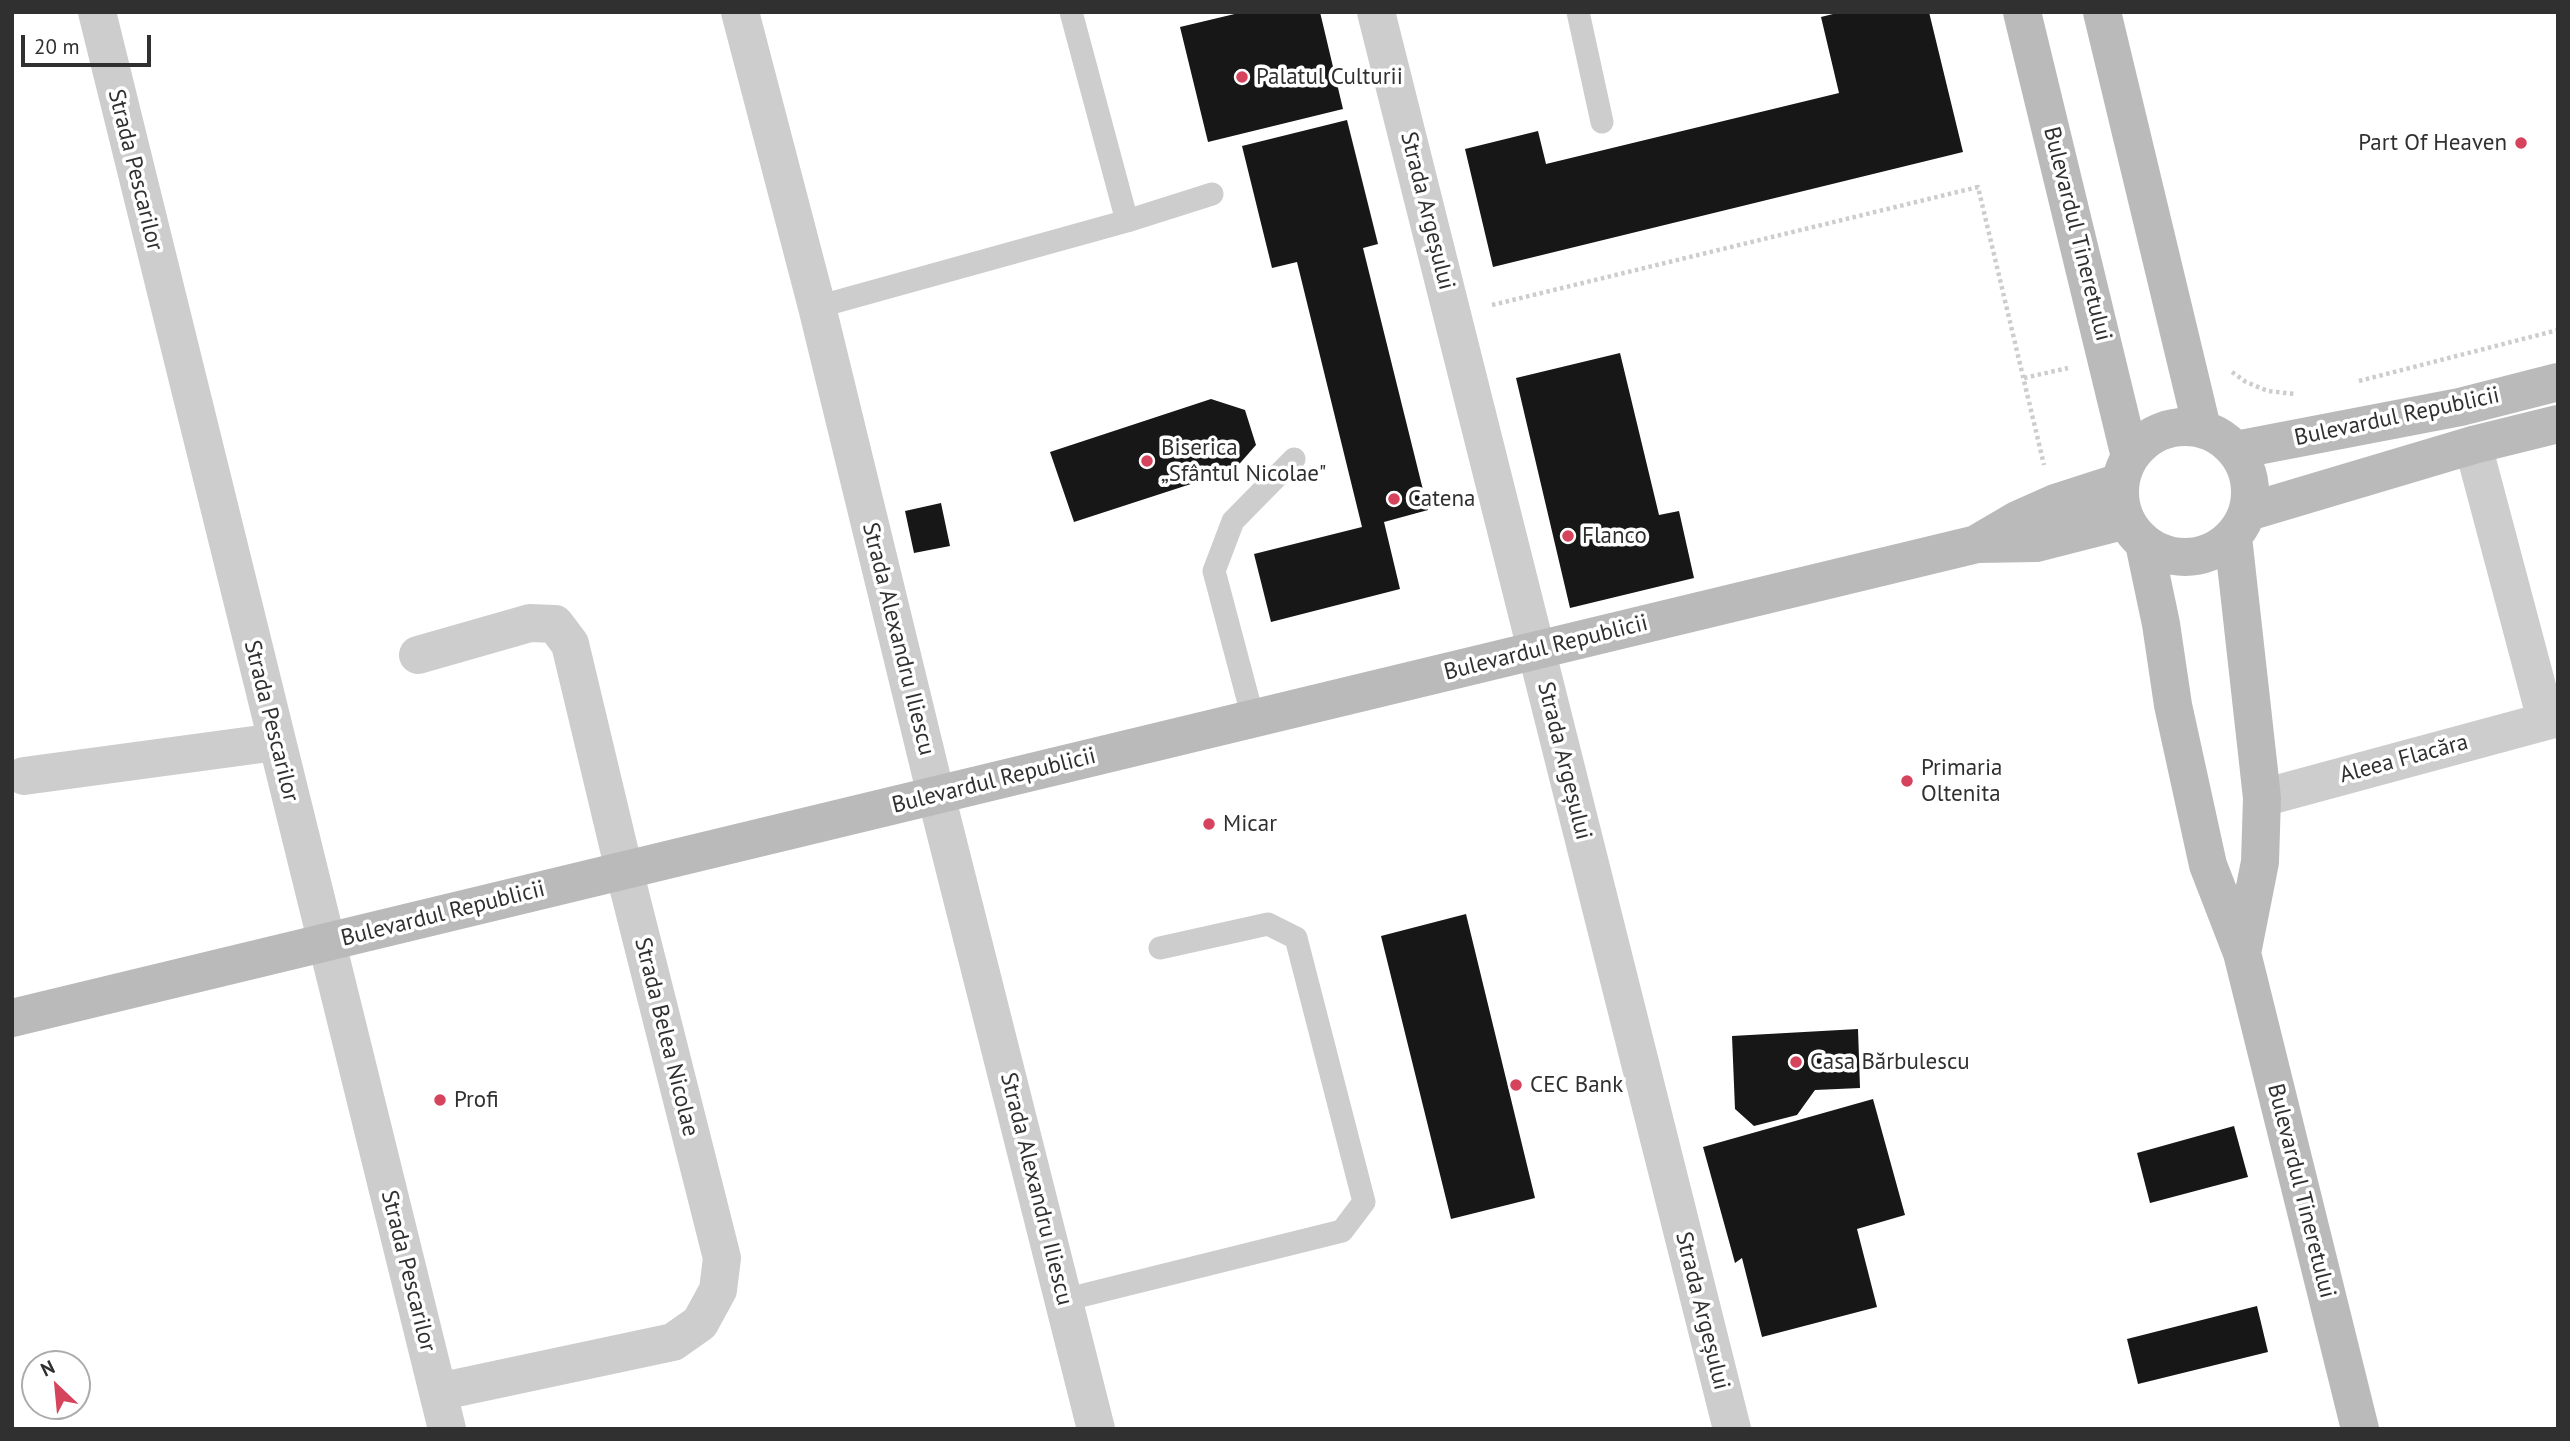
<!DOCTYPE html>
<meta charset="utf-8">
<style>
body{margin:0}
#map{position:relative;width:2570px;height:1441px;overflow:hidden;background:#fff;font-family:"PT Sans",sans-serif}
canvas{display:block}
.frame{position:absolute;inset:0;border:14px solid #303030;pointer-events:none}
.north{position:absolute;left:21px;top:1350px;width:70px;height:70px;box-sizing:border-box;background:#fff;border:2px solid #acacac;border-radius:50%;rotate:334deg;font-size:19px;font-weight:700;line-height:28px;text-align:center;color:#303030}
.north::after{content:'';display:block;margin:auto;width:24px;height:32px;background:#d6435c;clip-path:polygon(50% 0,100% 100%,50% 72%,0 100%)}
.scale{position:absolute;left:21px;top:35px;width:130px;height:32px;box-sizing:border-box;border:4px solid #303030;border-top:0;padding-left:9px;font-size:21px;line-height:24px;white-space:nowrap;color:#303030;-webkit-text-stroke:5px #fff;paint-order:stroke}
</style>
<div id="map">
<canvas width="2570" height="1441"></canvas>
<div class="frame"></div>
<div class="north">N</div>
<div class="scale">20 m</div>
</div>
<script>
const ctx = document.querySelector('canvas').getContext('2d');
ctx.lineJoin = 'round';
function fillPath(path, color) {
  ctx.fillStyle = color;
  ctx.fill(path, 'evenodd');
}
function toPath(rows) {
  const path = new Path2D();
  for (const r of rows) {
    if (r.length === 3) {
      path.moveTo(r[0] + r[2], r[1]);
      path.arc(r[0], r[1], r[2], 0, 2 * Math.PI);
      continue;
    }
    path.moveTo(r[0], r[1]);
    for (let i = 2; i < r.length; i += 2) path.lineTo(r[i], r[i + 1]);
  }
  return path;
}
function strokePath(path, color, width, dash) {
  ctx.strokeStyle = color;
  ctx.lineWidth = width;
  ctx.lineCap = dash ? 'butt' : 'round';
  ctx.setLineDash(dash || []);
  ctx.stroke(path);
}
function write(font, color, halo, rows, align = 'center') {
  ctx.font = font + ' "PT Sans",sans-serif';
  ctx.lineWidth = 7;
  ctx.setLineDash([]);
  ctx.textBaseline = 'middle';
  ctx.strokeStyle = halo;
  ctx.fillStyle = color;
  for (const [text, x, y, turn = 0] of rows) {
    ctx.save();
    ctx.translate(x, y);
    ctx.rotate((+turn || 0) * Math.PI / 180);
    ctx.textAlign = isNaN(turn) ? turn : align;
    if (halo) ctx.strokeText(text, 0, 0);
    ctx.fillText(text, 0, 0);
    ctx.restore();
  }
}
fillPath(toPath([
 [1243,12,1320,12,1343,109,1208,142,1180,27],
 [1841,12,1929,12,1963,152,1493,267,1465,149,1538,131,1546,164,1839,93,1821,17],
 [1347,120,1378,244,1363,248,1428,510,1384,522,1400,589,1271,622,1254,554,1362,527,1297,262,1272,268,1242,146],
 [1620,353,1659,515,1679,511,1694,578,1570,608,1516,378],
 [1211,399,1245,410,1256,445,1234,470,1074,522,1050,452],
 [941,503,950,546,914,553,905,511],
 [1466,914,1535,1198,1451,1219,1381,936],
 [1858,1029,1860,1088,1815,1090,1797,1115,1754,1126,1735,1109,1732,1036],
 [1873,1099,1905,1215,1857,1229,1877,1307,1762,1337,1742,1258,1735,1263,1703,1147],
 [2234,1126,2248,1177,2150,1203,2137,1153],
 [2257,1306,2268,1352,2138,1384,2127,1339]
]), '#171717');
strokePath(toPath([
 [1492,305,1978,187,2044,465],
 [2232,372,2246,382,2268,391,2295,394],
 [2024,378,2068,368],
 [2359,381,2558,330]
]), '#cdcdcd', 4.5, [3.5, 3.5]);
strokePath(toPath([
 [1071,12,1127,221],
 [1578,12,1602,122],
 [817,307,1127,221,1212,194],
 [1253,718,1214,571,1233,521,1294,459],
 [1064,1300,1342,1231,1364,1202,1296,938,1268,924,1160,948]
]), '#cdcdcd', 23);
strokePath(toPath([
 [97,12,447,1429],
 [740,12,817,307,936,795,1096,1429],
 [1376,12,1732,1429],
 [2473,445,2546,720],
 [418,655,530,623,555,624,570,644,624,870,722,1258,718,1290,700,1323,673,1342,438,1392],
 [24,776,276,742],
 [2262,798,2558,718]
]), '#cdcdcd', 38);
strokePath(toPath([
 [2022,12,2130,457],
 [2102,12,2202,428],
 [2185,492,65],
 [2236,450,2460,407,2558,382],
 [2248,512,2473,445,2558,424],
 [2233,537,2262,798,2260,862,2242,953],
 [1978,543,2019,519,2055,503,2120,482],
 [2144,543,2161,624,2173,705,2208,865,2242,953,2360,1429],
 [12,1018,1977,544,2036,543,2126,520]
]), '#bababa', 38);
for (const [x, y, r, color] of [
 [1242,77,7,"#d6435c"],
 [2521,143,7,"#d6435c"],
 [1147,461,7,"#d6435c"],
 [1394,499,7,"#d6435c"],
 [1568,536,7,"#d6435c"],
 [1907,781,7,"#d6435c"],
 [1209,824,7,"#d6435c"],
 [1796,1062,7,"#d6435c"],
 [1516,1085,7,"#d6435c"],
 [440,1100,7,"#d6435c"]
]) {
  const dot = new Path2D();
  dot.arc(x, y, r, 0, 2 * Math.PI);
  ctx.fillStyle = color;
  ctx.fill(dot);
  strokePath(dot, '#fff', 2.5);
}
write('23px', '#303030', '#fff', [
 ["Palatul Culturii",1256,77],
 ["Part Of Heaven",2507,143,"right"],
 ["Biserica",1161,448],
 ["„Sfântul Nicolae\"",1161,474],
 ["Catena",1408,499],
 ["Flanco",1582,536],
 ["Primaria",1921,768],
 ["Oltenita",1921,794],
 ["Micar",1223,824],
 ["Casa Bărbulescu",1810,1062],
 ["CEC Bank",1530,1085],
 ["Profi",454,1100]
], 'left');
write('23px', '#303030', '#fff', [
 ["Strada Pescarilor",135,170,76],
 ["Strada Argeșului",1427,211,76],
 ["Bulevardul Tineretului",2077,234,76],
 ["Bulevardul Republicii",2397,417,-12],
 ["Strada Alexandru Iliescu",898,639,76],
 ["Bulevardul Republicii",1546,648,-14],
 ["Strada Pescarilor",271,721,76],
 ["Aleea Flacăra",2404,759,-15],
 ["Strada Argeșului",1564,761,76],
 ["Bulevardul Republicii",994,781,-14],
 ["Bulevardul Republicii",443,914,-14],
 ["Strada Belea Nicolae",666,1037,76],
 ["Strada Alexandru Iliescu",1036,1189,76],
 ["Bulevardul Tineretului",2301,1191,76],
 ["Strada Pescarilor",408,1271,76],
 ["Strada Argeșului",1702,1311,76]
]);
</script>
